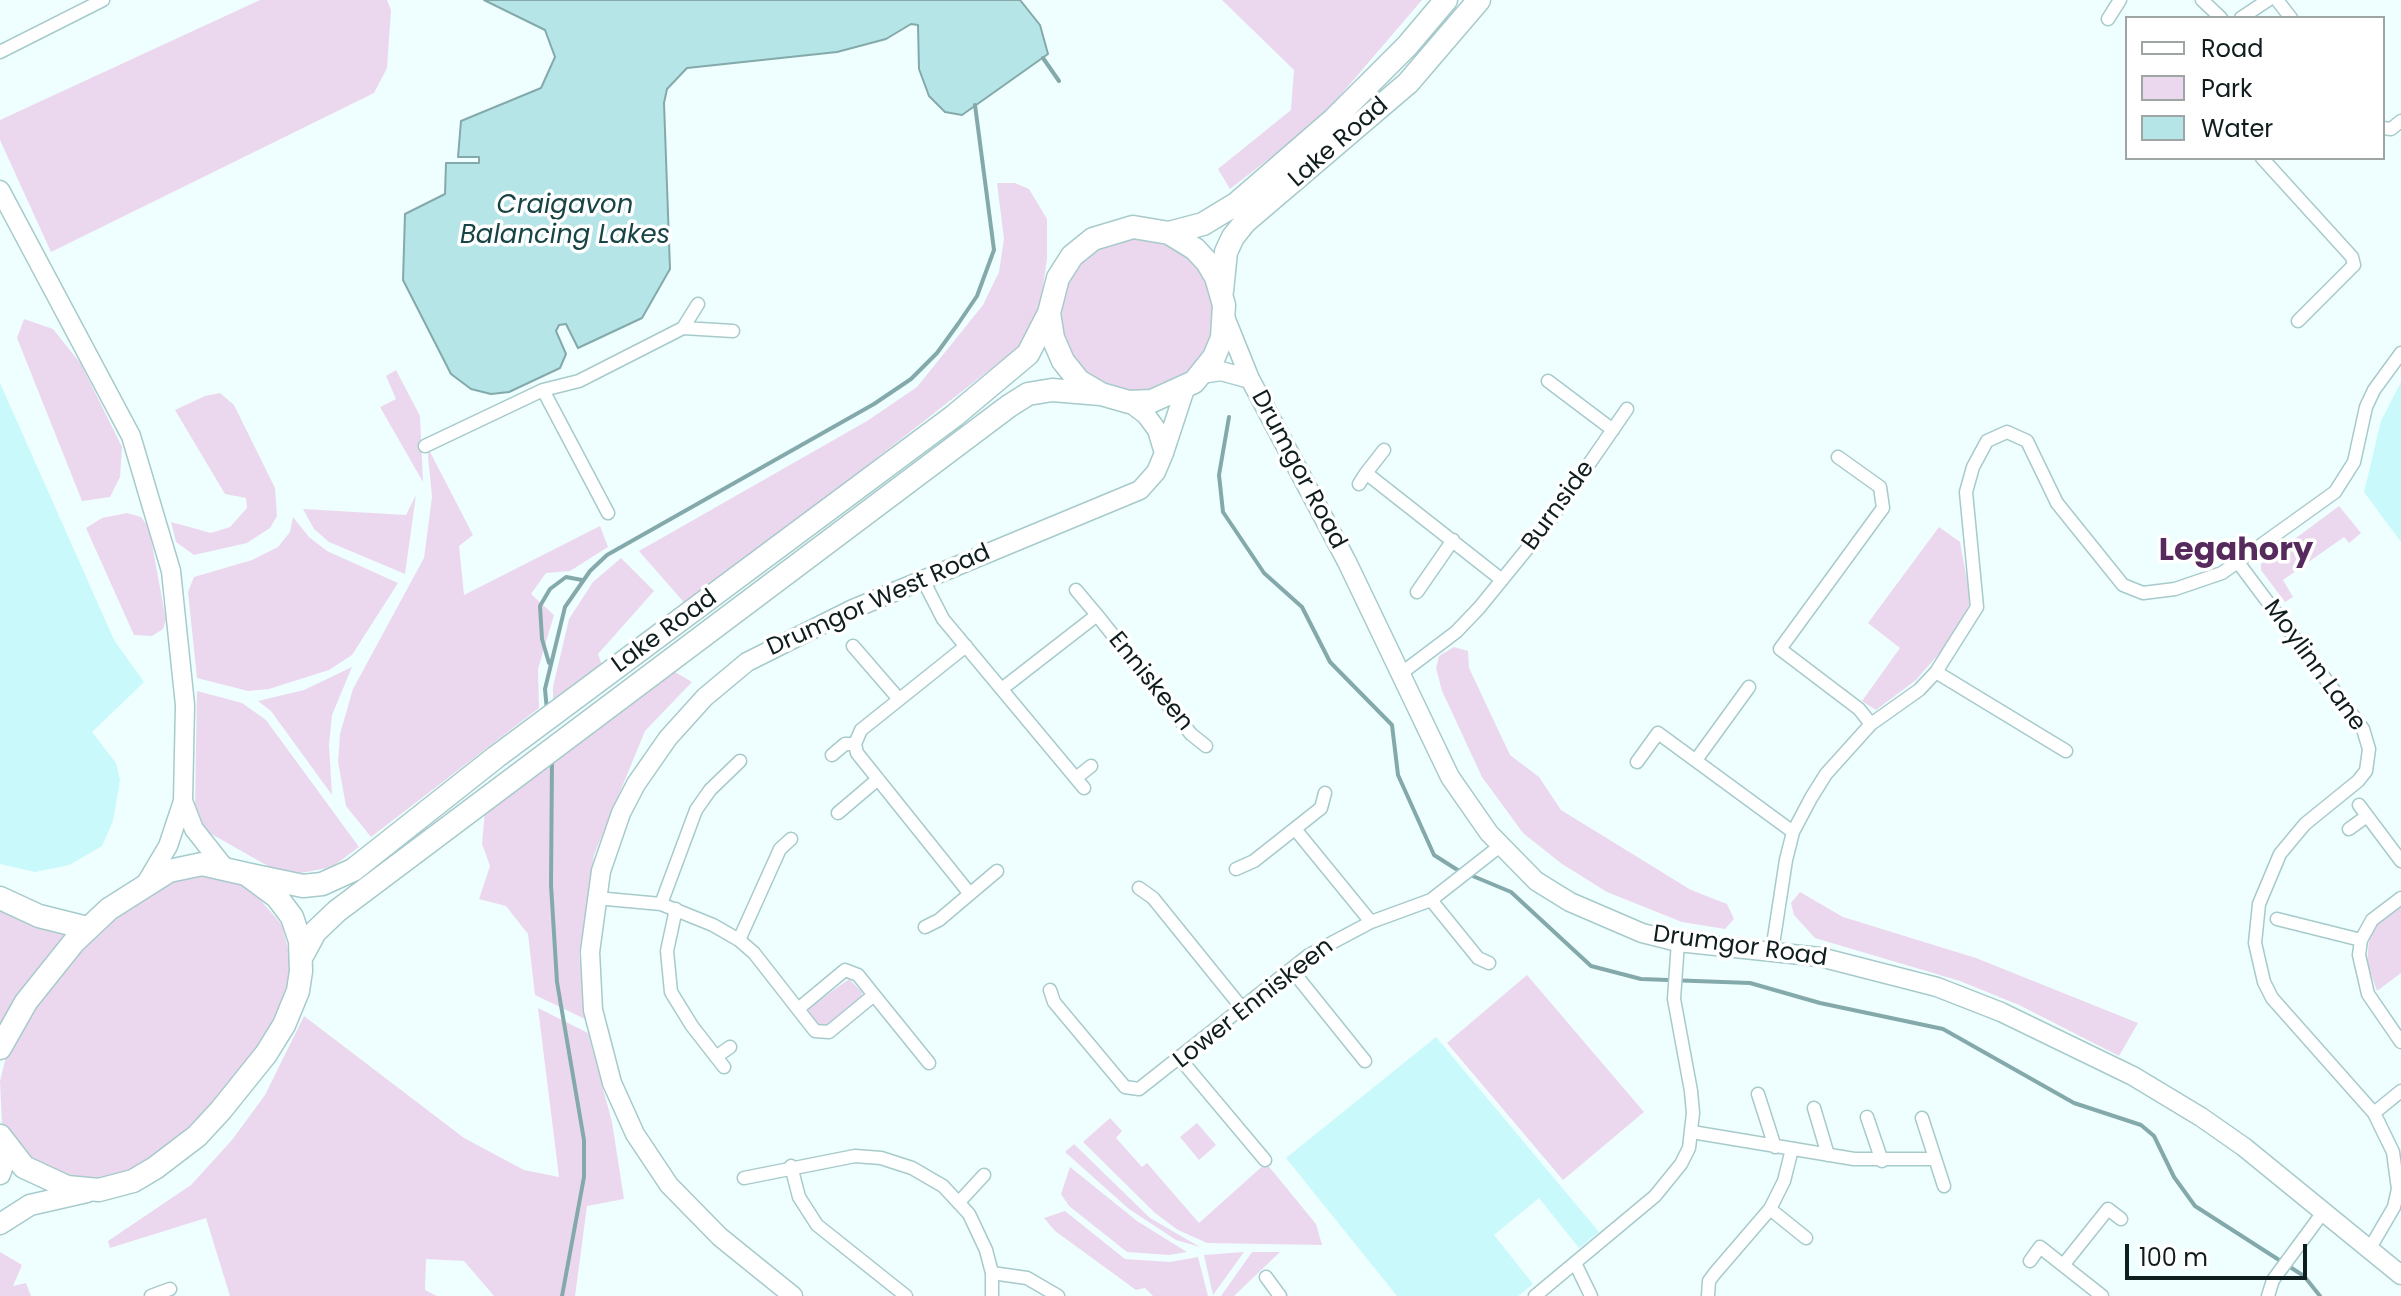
<!DOCTYPE html>
<style>
body{margin:0}
#map{position:relative;width:2401px;height:1296px;overflow:hidden;background:#effefe;font-family:Poppins,sans-serif}
canvas{display:block}
.legend{position:absolute;left:2125px;top:16px;width:260px;height:144px;box-sizing:border-box;background:#fff;border:2px solid #9fa5a5;margin:0;padding:10px 14px;list-style:none;font-size:24px;color:#101d1e}
.legend li{display:flex;align-items:center;gap:16px;height:40px}
.legend b{width:40px;border:2px solid #9fa5a5}
.scale{position:absolute;left:2125px;top:1244px;width:182px;height:36px;box-sizing:border-box;border:4px solid #101d1e;border-top:0;padding-left:10px;font-size:24px;line-height:28px;white-space:nowrap;color:#101d1e;-webkit-text-stroke:6px #fff;paint-order:stroke}
</style>
<div id="map">
<canvas width="2401" height="1296"></canvas>
<ul class="legend">
<li><b style="height:10px;background:#fff"></b>Road</li>
<li><b style="height:22px;background:#ecd8ee"></b>Park</li>
<li><b style="height:22px;background:#b6e5e7"></b>Water</li>
</ul>
<div class="scale">100 m</div>
</div>
<script>
const ctx = document.querySelector('canvas').getContext('2d');
ctx.lineJoin = 'round';
function fillPath(path, color) {
  ctx.fillStyle = color;
  ctx.fill(path, 'evenodd');
}
function toPath(rows) {
  const path = new Path2D();
  for (const r of rows) {
    if (r.length === 3) {
      path.moveTo(r[0] + r[2], r[1]);
      path.arc(r[0], r[1], r[2], 0, 2 * Math.PI);
      continue;
    }
    path.moveTo(r[0], r[1]);
    for (let i = 2; i < r.length; i += 2) path.lineTo(r[i], r[i + 1]);
  }
  return path;
}
function strokePath(path, color, width, dash) {
  ctx.strokeStyle = color;
  ctx.lineWidth = width;
  ctx.lineCap = dash ? 'butt' : 'round';
  ctx.setLineDash(dash || []);
  ctx.stroke(path);
}
function write(font, color, halo, rows, align = 'center') {
  ctx.font = font + ' Poppins,sans-serif';
  ctx.lineWidth = 7;
  ctx.setLineDash([]);
  ctx.textBaseline = 'middle';
  ctx.strokeStyle = halo;
  ctx.fillStyle = color;
  for (const [text, x, y, turn = 0] of rows) {
    ctx.save();
    ctx.translate(x, y);
    ctx.rotate((+turn || 0) * Math.PI / 180);
    ctx.textAlign = isNaN(turn) ? turn : align;
    if (halo) ctx.strokeText(text, 0, 0);
    ctx.fillText(text, 0, 0);
    ctx.restore();
  }
}
fillPath(toPath([
 [2401,382,2401,542,2364,492,2381,421],
 [0,383,114,640,144,682,92,732,116,763,120,780,113,821,102,846,69,865,35,872,0,864],
 [1436,1037,1599,1232,1579,1248,1539,1198,1494,1235,1533,1284,1518,1296,1397,1296,1286,1158]
]), '#caf9fb');
fillPath(toPath([
 [260,0,387,0,391,10,387,68,374,93,51,252,0,140,0,120],
 [1222,0,1422,0,1320,119,1230,189,1218,169,1291,110,1294,70],
 [997,183,1015,183,1029,189,1047,219,1047,259,1039,313,1024,343,687,606,639,551,867,421,917,387,983,305,999,272,1004,239],
 [1138,315,76],
 [24,319,53,329,81,364,122,447,120,477,110,497,82,501,17,338],
 [396,370,420,416,423,482,380,407,396,399,386,376],
 [220,393,234,405,275,488,277,516,270,528,247,543,194,555,176,542,171,522,211,533,230,527,247,508,246,498,225,494,175,410,205,396],
 [427,446,473,535,459,546,464,595,600,526,608,547,570,571,546,573,531,594,554,615,538,669,539,708,371,837,346,806,338,762,340,734,353,689,424,558,432,497],
 [416,495,405,574,329,542,314,529,303,509,406,515],
 [2339,506,2361,533,2349,543,2344,537,2283,580,2293,597,2285,602,2261,570,2261,564],
 [127,513,141,517,149,528,166,620,163,629,152,636,134,635,86,528,102,518],
 [293,517,309,537,327,551,398,583,352,655,329,670,269,689,248,691,197,678,188,592,194,577,252,560,278,547,290,532],
 [1939,527,1960,542,1971,602,1943,649,1916,680,1876,710,1862,701,1900,648,1868,623],
 [621,558,654,591,598,654,602,665,553,708,553,687,569,619,593,582],
 [1454,647,1468,651,1469,668,1510,755,1539,777,1561,810,1691,890,1727,904,1734,919,1725,929,1682,922,1607,892,1562,864,1523,833,1482,777,1442,691,1436,668,1439,656],
 [352,667,332,715,329,745,332,795,271,711,258,701,304,690],
 [670,669,692,682,645,731,594,855,579,955,587,1020,535,995,528,934,506,906,479,899,490,866,482,844,485,810],
 [197,691,242,703,266,720,359,847,332,867,296,874,275,870,206,831,195,803],
 [195,875,235,881,252,890,282,925,290,957,289,979,283,1002,265,1037,235,1081,193,1123,165,1148,123,1175,100,1181,74,1179,28,1160,2,1124,0,1081,8,1049,45,992,106,921,162,884],
 [1800,892,1843,917,1976,958,2138,1023,2119,1056,2019,1005,1960,981,1815,938,1794,915,1791,903],
 [2401,906,2401,973,2377,991,2367,963,2369,939,2379,921],
 [0,907,73,929,51,951,0,1026],
 [1527,975,1644,1112,1563,1180,1447,1043],
 [849,979,862,992,862,997,825,1028,819,1025,809,1014,809,1008],
 [538,1008,588,1033,612,1122,624,1199,587,1206,575,1296,494,1296,464,1261,426,1259,425,1290,437,1296,230,1296,206,1218,110,1248,108,1241,191,1185,232,1140,265,1095,304,1016,464,1138,524,1170,559,1177],
 [1110,1118,1122,1131,1116,1138,1142,1167,1147,1163,1199,1223,1266,1163,1316,1224,1322,1245,1207,1243,1178,1230,1155,1213,1083,1142],
 [1197,1123,1216,1145,1199,1160,1180,1137],
 [1074,1144,1150,1218,1200,1247,1176,1240,1129,1209,1065,1152],
 [1070,1167,1137,1221,1187,1252,1169,1255,1127,1252,1069,1206,1061,1194],
 [1065,1211,1125,1259,1170,1262,1198,1257,1208,1296,1153,1296,1145,1288,1136,1290,1055,1231,1044,1218],
 [0,1252,22,1265,13,1286,26,1283,31,1296,0,1296],
 [1244,1252,1213,1295,1204,1255],
 [1252,1252,1280,1252,1234,1296,1221,1296]
]), '#ecd8ee');
const water = toPath([
 [484,0,1020,0,1040,25,1048,54,962,115,945,112,929,96,919,69,918,25,911,24,886,39,837,52,687,68,667,89,664,103,670,269,642,318,578,348,566,324,559,325,556,331,566,354,560,368,509,392,491,394,471,389,451,374,403,280,405,214,445,194,446,163,479,163,479,157,458,157,461,121,541,88,555,57,545,30,484,0]
]);
fillPath(water, '#b6e5e7');
strokePath(water, '#84a9ab', 2);
strokePath(toPath([
 [1043,58,1059,81],
 [1229,417,1219,475,1223,512,1264,573,1302,607,1330,662,1392,725,1398,775,1434,855,1456,869,1511,892,1591,966,1641,979,1750,983,1820,1003,1943,1029,2074,1103,2141,1125,2154,1136,2174,1177,2195,1206,2304,1276,2320,1296],
 [549,663,542,639,540,606,550,589,566,577,582,580],
 [547,711,545,689,565,607,590,571,607,555,874,404,911,379,937,353,958,324,977,296,994,250,975,105],
 [552,759,551,885,557,982,584,1140,584,1177,562,1296]
]), '#84a9ab', 4);
const street = toPath([
 [2202,0,2221,18],
 [2277,0,2291,18],
 [2241,18,2268,0],
 [2108,19,2120,0],
 [0,52,103,0],
 [2383,128,2391,129,2401,121],
 [2262,158,2352,257,2354,265,2298,321],
 [683,328,733,331],
 [1548,381,1613,430],
 [543,390,608,513],
 [425,446,543,390,579,381,683,328,698,304],
 [1838,457,1880,487,1883,508,1780,649,1859,709,1871,724],
 [1366,473,1384,450],
 [1359,484,1366,473,1502,580],
 [2237,561,2363,729,2369,749,2366,771,2358,781,2305,824,2280,854,2259,904,2255,943,2264,982,2272,998,2374,1113,2393,1152,2398,1189,2394,1207,2370,1248],
 [923,580,943,619,1084,788],
 [1076,590,1097,615],
 [1417,592,1453,540],
 [853,646,898,698],
 [966,646,861,730,855,744,857,753,970,894],
 [1936,672,2066,751],
 [1399,675,1456,632,1479,608,1549,522,1627,409],
 [1003,688,1097,615,1191,734,1206,746],
 [832,755,845,744,855,744],
 [1696,760,1749,687],
 [1637,762,1658,733,1793,832],
 [1076,778,1091,766],
 [2359,805,2401,861],
 [838,813,878,779],
 [1295,829,1371,922],
 [2349,829,2367,816],
 [1236,869,1254,861,1321,808,1325,793],
 [1139,888,1153,898,1242,1008],
 [596,898,661,904,696,810,710,790,740,761],
 [2401,898,2372,920,2361,940,2359,955,2368,994,2401,1042],
 [1431,900,1478,958,1489,963],
 [661,904,713,925,739,940,754,953,815,1031,829,1032,874,995,929,1063],
 [676,909,667,951,671,992,692,1026,724,1067],
 [2277,919,2361,940],
 [925,927,939,920,997,871],
 [739,940,780,849,791,839],
 [1772,951,1786,860,1793,832,1811,798,1826,774,1871,724,1919,690,1936,672,1977,607,1966,492,1973,467,1987,441,2007,432,2027,441,2057,503,2123,585,2143,593,2175,589,2222,573,2335,492,2354,462,2366,407,2374,390,2401,353],
 [1291,969,1365,1061],
 [1050,990,1054,1002,1125,1087,1139,1089,1309,955,1371,922,1431,900,1500,846],
 [798,1009,845,970,858,975,874,995],
 [716,1057,730,1047],
 [1181,1060,1265,1160],
 [1758,1094,1775,1147],
 [1814,1108,1828,1155],
 [2374,1113,2401,1091],
 [1867,1117,1882,1161],
 [1922,1118,1944,1186],
 [1692,1132,1854,1159,1935,1159],
 [791,1166,799,1197,817,1225,906,1296],
 [744,1178,855,1156,881,1158,912,1168,943,1186,969,1214,986,1250,992,1273,992,1296],
 [960,1201,984,1175],
 [1770,1209,1806,1238],
 [2030,1261,2040,1247,2102,1296],
 [2064,1264,2108,1209,2121,1219],
 [1576,1265,1591,1296],
 [992,1273,1027,1278,1058,1296],
 [1266,1277,1280,1296],
 [151,1296,170,1289],
 [1535,1296,1655,1196,1681,1164,1689,1148,1693,1113,1691,1091,1674,999,1678,942],
 [1708,1296,1709,1281,1715,1273,1770,1209,1784,1181,1792,1149],
 [2268,1296,2273,1280,2324,1211]
]);
const secondary = toPath([
 [0,190,131,436,171,571,185,705,183,801,168,846,146,883],
 [1225,317,1250,379,1347,562,1450,777,1489,833,1536,881,1570,902,1642,933,1678,942,1820,957,1937,987,2001,1012,2133,1076,2201,1117,2244,1147,2401,1275],
 [1202,374,1221,371,1250,379],
 [1129,402,1146,415,1157,430,1164,453],
 [183,801,194,829,224,867],
 [793,1296,720,1237,669,1185,635,1134,612,1083,593,1010,590,952,601,871,621,813,636,784,668,738,705,697,747,662,853,609,1140,490,1156,472,1164,453,1185,389]
]);
const primary = toPath([
 [0,1174,8,1150],
 [0,1224,30,1205,87,1192]
]);
const highway = toPath([
 [1169,233,1203,224,1236,204,1333,120,1407,46,1446,0],
 [1222,291,1226,252,1233,237,1245,222,1408,83,1479,0],
 [246,874,303,886,322,884,353,870,496,757,954,416,1028,354,1049,313],
 [0,898,39,916,87,928],
 [302,956,315,932,337,911,1009,406,1028,394,1052,390,1101,394,1129,402,1152,401,1194,382,1214,357,1222,338,1224,305,1216,277,1207,262,1195,249,1169,233,1133,227,1093,239,1072,256,1058,278,1049,313,1053,338,1063,361,1079,381,1101,394],
 [0,1048,26,1002,74,942,109,909,169,871,202,864,246,874,277,897,292,917,300,941,301,971,298,991,284,1025,266,1054,221,1110,197,1136,155,1168,133,1181,99,1190,67,1187,24,1167,0,1136]
]);
strokePath(street, '#a7cacb', 15);
strokePath(secondary, '#a7cacb', 21);
strokePath(primary, '#a7cacb', 23);
strokePath(highway, '#a7cacb', 25);
strokePath(street, '#fff', 12);
strokePath(secondary, '#fff', 18);
strokePath(primary, '#fff', 20);
strokePath(highway, '#fff', 22);
write('24px', '#101d1e', '#fff', [
 ["Lake Road",1339,143,-41],
 ["Drumgor Road",1298,470,62],
 ["Burnside",1559,506,-54],
 ["Drumgor West Road",879,601,-24],
 ["Lake Road",665,632,-36],
 ["Moylinn Lane",2314,666,54],
 ["Enniskeen",1150,682,51],
 ["Drumgor Road",1740,947,8],
 ["Lower Enniskeen",1254,1004,-38]
]);
write('italic 26px', '#194446', '#fff', [
 ["Craigavon",565,206],
 ["Balancing Lakes",565,236]
]);
write('bold 32px', '#572a5d', '#fff', [
 ["Legahory",2236,552]
]);
</script>
